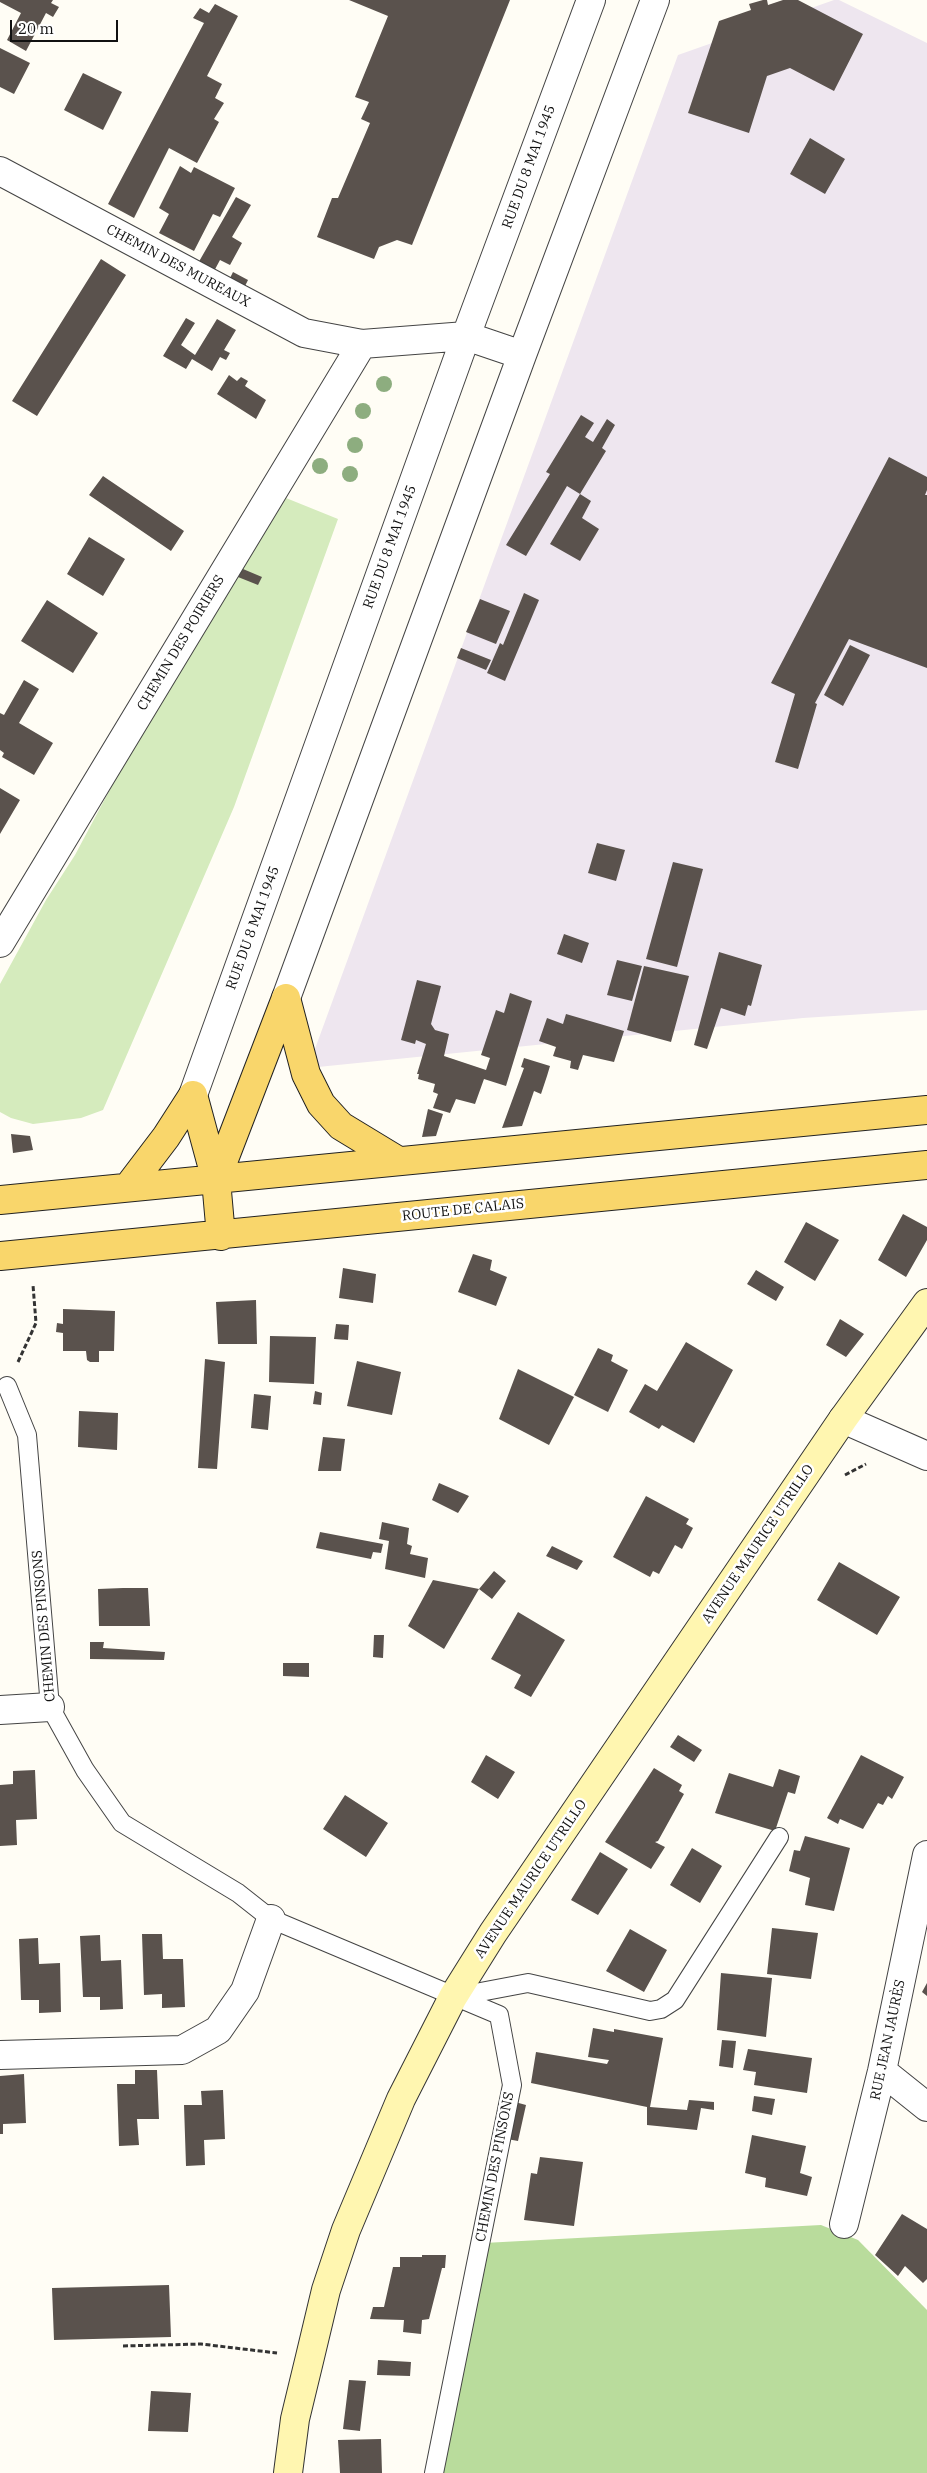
<!DOCTYPE html>
<meta charset="utf-8">
<style>
body{margin:0}
#map{position:relative;width:927px;height:2473px;overflow:hidden;background:#fffdf5;font-family:"IBM Plex Serif",serif}
canvas{display:block}
.scale{position:absolute;left:10px;top:20px;width:108px;height:22px;box-sizing:border-box;border:2px solid #111;border-top:0;padding-left:6px;font-size:15px;line-height:18px;white-space:nowrap;color:#111;-webkit-text-stroke:4px #fff;paint-order:stroke}
</style>
<div id="map">
<canvas width="927" height="2473"></canvas>
<div class="scale">20 m</div>
</div>
<script>
const ctx = document.querySelector('canvas').getContext('2d');
ctx.lineJoin = 'round';
function fillPath(path, color) {
  ctx.fillStyle = color;
  ctx.fill(path, 'evenodd');
}
function toPath(rows) {
  const path = new Path2D();
  for (const r of rows) {
    path.moveTo(r[0], r[1]);
    for (let i = 2; i < r.length; i += 2) path.lineTo(r[i], r[i + 1]);
  }
  return path;
}
function strokePath(path, color, width, dash) {
  ctx.strokeStyle = color;
  ctx.lineWidth = width;
  ctx.lineCap = dash ? 'butt' : 'round';
  ctx.setLineDash(dash || []);
  ctx.stroke(path);
}
function write(font, color, halo, rows, align = 'center') {
  ctx.font = font + ' "IBM Plex Serif",serif';
  ctx.lineWidth = 5;
  ctx.setLineDash([]);
  ctx.textBaseline = 'middle';
  ctx.strokeStyle = halo;
  ctx.fillStyle = color;
  for (const [text, x, y, turn = 0] of rows) {
    ctx.save();
    ctx.translate(x, y);
    ctx.rotate((+turn || 0) * Math.PI / 180);
    ctx.textAlign = isNaN(turn) ? turn : align;
    if (halo) ctx.strokeText(text, 0, 0);
    ctx.fillText(text, 0, 0);
    ctx.restore();
  }
}
fillPath(toPath([
 [834,0,839,0,927,43,927,1010,803,1018,308,1068,678,55]
]), '#eee6ef');
fillPath(toPath([
 [286,498,338,519,234,807,103,1110,81,1118,33,1124,11,1118,0,1112,0,984,46,900,75,855,140,733]
]), '#d5ebbd');
fillPath(toPath([
 [821,2225,858,2240,927,2310,927,2473,441,2473,484,2243]
]), '#b9dc9c');
fillPath(toPath([
 [0,0,53,0,51,3,59,7,53,17,46,13,26,51,7,40,21,13,0,2],
 [349,0,510,0,412,245,397,240,379,247,374,259,317,237,332,198,338,198,370,123,361,119,369,102,355,97,388,16],
 [763,0,767,0,768,5,783,0,798,0,863,34,834,91,790,68,767,76,749,133,688,113,719,21,751,10,749,4],
 [215,4,238,16,207,76,222,84,215,98,224,103,214,119,219,122,197,163,169,148,134,218,108,204,204,23,193,18,200,8,209,13],
 [0,48,30,63,14,94,0,87],
 [83,73,122,92,103,130,64,110],
 [810,138,845,159,825,194,790,174],
 [180,166,191,173,194,167,235,188,220,217,213,214,194,251,159,233,169,214,159,208],
 [236,197,251,205,232,237,242,243,230,265,220,260,213,273,197,265],
 [101,259,126,275,37,416,12,401],
 [233,272,248,280,243,290,228,282],
 [186,318,195,323,181,345,195,355,217,319,236,330,224,350,230,353,226,360,220,357,212,371,192,359,186,369,163,356],
 [229,375,237,381,241,377,248,381,245,386,266,400,256,419,217,394],
 [581,415,594,423,585,437,593,442,607,419,615,425,602,448,606,451,580,494,567,486,526,556,506,545,550,474,546,472],
 [889,457,927,477,927,490,925,495,927,495,927,668,849,639,815,703,817,704,798,769,775,762,795,694,771,683],
 [103,476,184,531,171,551,89,495],
 [580,494,591,501,582,518,599,529,580,561,550,544],
 [89,537,125,559,103,596,67,574],
 [243,569,262,577,258,585,238,577],
 [524,593,539,600,505,681,487,673,500,643,503,645],
 [480,599,510,611,496,644,466,632],
 [47,600,98,633,73,673,21,641],
 [850,645,870,655,843,706,824,695],
 [461,648,491,660,486,670,457,658],
 [24,680,39,689,19,723,53,743,34,775,2,757,4,753,0,750,0,713,4,715],
 [0,788,20,800,0,834],
 [597,843,625,850,616,881,588,873],
 [673,862,703,869,677,967,646,959],
 [564,934,589,943,582,963,557,954],
 [719,952,762,965,751,1006,748,1005,745,1016,721,1008,707,1049,694,1045],
 [617,960,642,966,632,1001,607,995],
 [644,966,689,976,671,1042,627,1030],
 [417,980,441,986,431,1024,435,1030,449,1034,444,1056,486,1070,490,1058,481,1055,496,1010,504,1013,510,993,532,1001,506,1086,484,1079,475,1104,456,1099,450,1113,433,1108,438,1094,433,1092,435,1084,418,1079,419,1074,417,1074,426,1044,416,1040,415,1044,401,1040],
 [566,1014,624,1031,614,1062,583,1055,578,1070,570,1068,571,1061,553,1056,556,1047,539,1041,547,1018,563,1024],
 [524,1058,550,1066,547,1076,541,1094,534,1091,522,1126,502,1128,524,1068,521,1067],
 [428,1109,443,1114,436,1136,422,1137],
 [11,1134,30,1136,33,1150,13,1153],
 [903,1214,927,1227,927,1240,906,1277,878,1260],
 [806,1222,839,1240,815,1281,784,1262],
 [473,1254,492,1260,490,1270,507,1277,496,1306,458,1292],
 [343,1268,376,1274,373,1303,339,1298],
 [756,1270,784,1287,776,1301,747,1284],
 [256,1300,257,1344,218,1344,216,1302],
 [63,1309,115,1311,114,1351,99,1351,99,1362,90,1362,87,1360,86,1351,63,1351,63,1333,56,1332,57,1323,63,1324],
 [840,1319,864,1334,846,1357,826,1345],
 [336,1324,349,1325,348,1340,334,1339],
 [270,1336,316,1337,314,1384,269,1382],
 [686,1342,733,1370,694,1443,662,1425,659,1429,629,1412,645,1384,657,1391],
 [598,1348,613,1355,611,1361,628,1370,608,1412,574,1395],
 [205,1359,225,1362,217,1469,198,1468],
 [357,1361,401,1372,392,1415,347,1406],
 [518,1369,574,1397,549,1445,499,1419],
 [315,1391,322,1393,321,1405,313,1404],
 [254,1394,271,1396,268,1430,251,1428],
 [79,1411,118,1413,117,1450,78,1447],
 [323,1437,345,1439,341,1471,318,1471],
 [439,1483,469,1496,458,1513,432,1500],
 [646,1496,689,1519,686,1524,693,1528,682,1549,675,1545,659,1574,653,1571,650,1577,613,1557],
 [382,1522,409,1528,407,1544,412,1546,410,1554,428,1558,425,1578,385,1569,389,1541,379,1539],
 [320,1532,383,1544,381,1553,373,1552,371,1559,316,1548],
 [552,1546,583,1561,577,1570,546,1556],
 [839,1562,900,1597,877,1635,817,1600],
 [494,1571,506,1581,492,1599,479,1589],
 [433,1580,479,1589,444,1649,408,1626],
 [123,1588,148,1588,150,1626,99,1626,98,1589],
 [518,1612,565,1640,531,1697,514,1688,521,1675,491,1659],
 [374,1635,384,1635,383,1658,373,1657],
 [90,1642,104,1642,103,1648,165,1652,164,1660,90,1659],
 [283,1663,309,1663,309,1677,283,1676],
 [678,1735,702,1750,694,1762,670,1747],
 [486,1755,515,1772,498,1799,471,1782],
 [861,1755,904,1777,892,1799,888,1796,883,1805,878,1803,863,1829,840,1819,838,1824,827,1818],
 [654,1768,682,1785,679,1791,684,1794,658,1841,655,1842,665,1847,651,1869,605,1842],
 [779,1769,800,1776,795,1794,788,1792,775,1831,715,1813,729,1773,773,1787],
 [35,1770,37,1819,16,1820,17,1845,0,1846,0,1785,13,1784,13,1771],
 [345,1795,388,1823,366,1857,323,1829],
 [805,1836,850,1848,834,1911,805,1905,810,1878,789,1871,794,1850,800,1851],
 [692,1848,722,1866,700,1903,670,1885],
 [600,1852,628,1869,598,1915,571,1900],
 [772,1928,818,1933,811,1979,767,1974],
 [630,1929,667,1950,644,1992,606,1971],
 [142,1934,162,1934,163,1959,183,1959,185,2007,162,2008,162,1994,144,1995],
 [100,1935,101,1961,121,1960,123,2009,100,2010,100,1997,83,1997,80,1936],
 [38,1938,39,1964,60,1963,61,2012,39,2013,39,2000,21,2000,19,1939],
 [721,1973,772,1978,766,2037,717,2030],
 [927,1983,927,1996,922,1992],
 [593,2028,614,2032,614,2029,663,2038,650,2107,687,2110,689,2100,714,2102,714,2110,701,2108,697,2130,647,2125,647,2107,531,2083,536,2052,607,2064,609,2060,588,2057],
 [722,2040,736,2041,733,2068,719,2066],
 [748,2049,812,2058,807,2093,754,2085,756,2072,743,2070],
 [135,2070,157,2070,159,2119,137,2119,139,2145,119,2146,117,2084,135,2084],
 [24,2074,26,2123,3,2124,3,2134,0,2134,0,2076],
 [223,2090,225,2139,204,2140,205,2165,186,2166,184,2105,202,2105,201,2091],
 [754,2096,775,2099,772,2115,752,2111],
 [515,2102,526,2105,518,2141,507,2139],
 [752,2135,806,2146,800,2173,812,2177,807,2196,765,2187,766,2178,745,2173],
 [540,2157,583,2162,574,2226,524,2220,531,2173,537,2174],
 [902,2214,927,2229,927,2279,923,2283,905,2266,898,2276,875,2255],
 [422,2255,446,2255,445,2268,442,2268,429,2319,422,2320,421,2334,403,2332,404,2320,370,2319,373,2307,384,2307,393,2267,400,2267,400,2257,422,2257],
 [169,2285,171,2337,54,2340,52,2288],
 [378,2360,411,2362,410,2376,377,2375],
 [349,2380,366,2381,360,2431,343,2429],
 [151,2391,191,2393,188,2432,148,2431],
 [381,2439,382,2473,340,2473,338,2440]
]), '#5a524d');
const service = toPath([
 [7,1386,27,1435,50,1707,85,1770,122,1823,238,1893,271,1919,499,2015,512,2085,434,2473],
 [454,1997,528,1983,650,2011,661,2009,675,2000,779,1837]
]);
const minor = toPath([
 [0,171,304,333,362,344,466,336,522,355],
 [0,943,362,344],
 [286,998,522,355,655,0],
 [193,1095,466,336,591,0],
 [843,1419,927,1456],
 [0,1710,50,1707],
 [0,2055,182,2050,218,2030,245,1991,271,1919],
 [882,2071,927,2107],
 [844,2224,882,2071,927,1855]
]);
const secondary = toPath([
 [288,2473,295,2419,310,2357,326,2290,346,2230,401,2099,453,1997,493,1933,843,1419,927,1303]
]);
const primary = toPath([
 [286,998,306,1074,321,1104,341,1126,397,1160],
 [193,1095,216,1180,221,1236],
 [216,1180,286,998],
 [128,1187,166,1137,193,1095],
 [0,1200,927,1110],
 [0,1256,927,1165]
]);
strokePath(service, '#444', 20);
strokePath(minor, '#444', 30);
strokePath(secondary, '#333', 30);
strokePath(primary, '#222', 30);
strokePath(toPath([
 [18,1362,36,1323,33,1285],
 [845,1475,866,1464],
 [123,2346,201,2344,277,2353]
]), '#333', 3, [5, 2.5]);
strokePath(service, '#fff', 18);
strokePath(minor, '#fff', 28);
strokePath(secondary, '#fff6b0', 28);
strokePath(primary, '#f9d66b', 28);
ctx.fillStyle = '#8dad7f';
for (const [x, y] of [
 [384,384],
 [363,411],
 [355,445],
 [320,466],
 [350,474]
]) {
  ctx.beginPath();
  ctx.arc(x, y, 8, 0, 2 * Math.PI);
  ctx.fill();
}
write('14px', '#111', '#fff', [
 ["RUE DU 8 MAI 1945",529,167,-70],
 ["CHEMIN DES MUREAUX",178,266,28],
 ["RUE DU 8 MAI 1945",390,547,-70],
 ["CHEMIN DES POIRIERS",181,643,-59],
 ["RUE DU 8 MAI 1945",253,928,-70],
 ["ROUTE DE CALAIS",463,1210,-6],
 ["AVENUE MAURICE UTRILLO",758,1544,-56],
 ["CHEMIN DES PINSONS",44,1626,-95],
 ["AVENUE MAURICE UTRILLO",531,1879,-56],
 ["RUE JEAN JAURÈS",888,2040,-78],
 ["CHEMIN DES PINSONS",495,2167,-79]
]);
</script>
